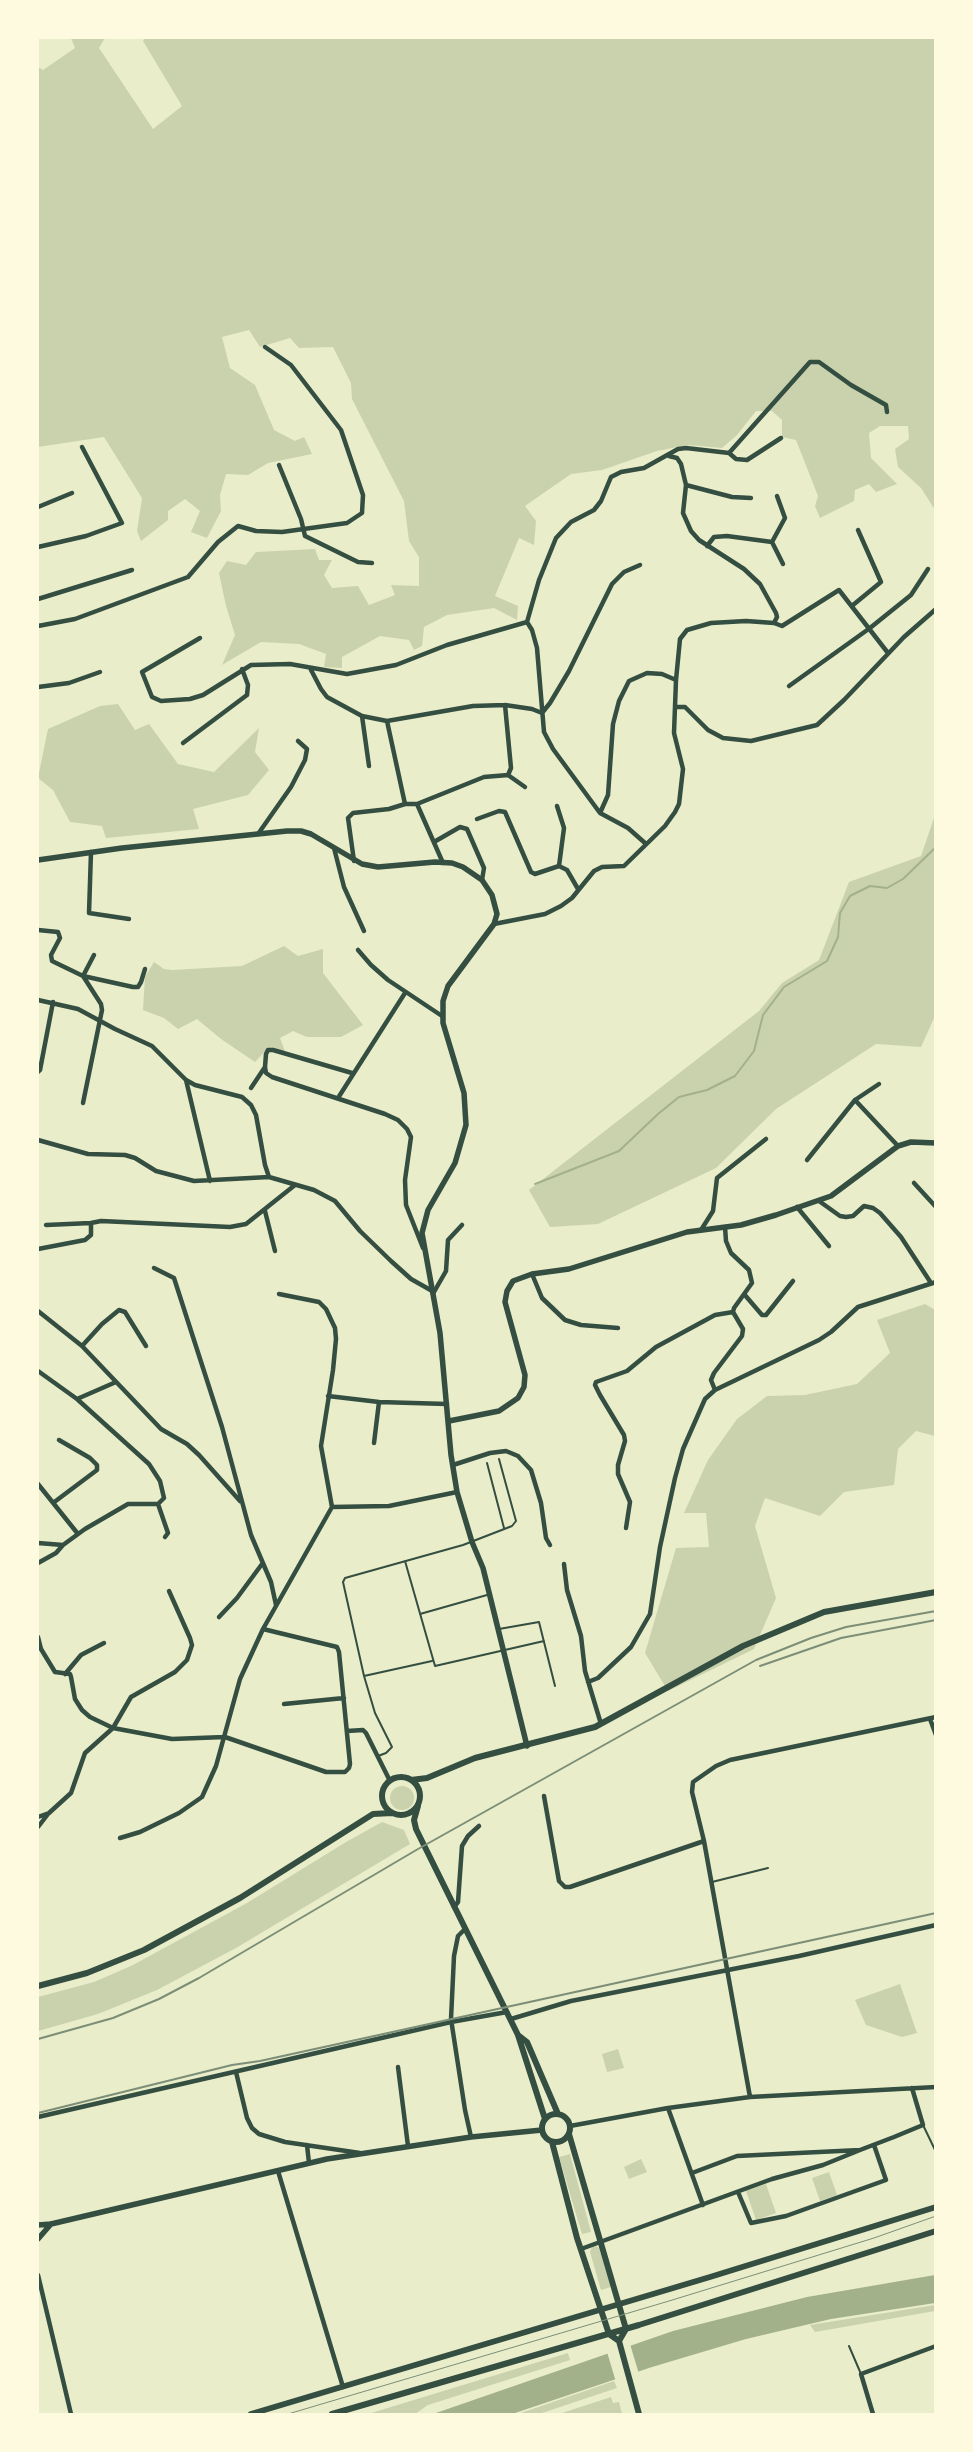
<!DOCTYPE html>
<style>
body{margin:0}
#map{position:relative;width:973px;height:2452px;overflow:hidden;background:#e9edc9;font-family:Arial,sans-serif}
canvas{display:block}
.frame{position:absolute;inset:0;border:39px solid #fefae0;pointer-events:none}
</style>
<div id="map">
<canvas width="973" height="2452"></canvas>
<div class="frame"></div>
</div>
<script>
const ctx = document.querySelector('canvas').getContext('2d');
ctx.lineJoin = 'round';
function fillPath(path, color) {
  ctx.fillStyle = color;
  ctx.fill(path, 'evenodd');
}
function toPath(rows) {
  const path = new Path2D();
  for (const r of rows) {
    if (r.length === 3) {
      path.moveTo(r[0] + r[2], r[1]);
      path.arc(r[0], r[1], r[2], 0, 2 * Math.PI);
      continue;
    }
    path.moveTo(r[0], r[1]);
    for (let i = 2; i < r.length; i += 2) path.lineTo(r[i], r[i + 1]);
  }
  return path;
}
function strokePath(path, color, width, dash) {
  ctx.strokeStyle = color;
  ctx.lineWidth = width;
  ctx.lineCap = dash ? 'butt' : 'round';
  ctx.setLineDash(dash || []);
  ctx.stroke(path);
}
fillPath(toPath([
 [71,38,105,38,99,48,153,129,182,106,143,41,145,38,935,38,935,510,921,488,898,467,895,449,909,439,908,426,880,426,869,433,871,458,897,484,876,492,869,484,855,490,854,501,820,518,815,506,818,496,796,440,782,437,782,420,772,411,756,411,737,435,722,448,688,445,657,451,602,470,571,474,525,506,536,521,534,545,519,538,495,596,518,606,517,620,494,608,447,615,424,627,422,646,414,650,409,640,380,636,342,657,342,668,324,667,326,654,299,644,261,642,222,665,235,635,226,606,219,573,227,561,246,565,256,552,315,549,319,560,332,560,324,575,332,588,358,586,369,605,395,595,391,585,419,586,419,557,409,541,404,501,352,399,351,383,333,347,299,348,290,338,260,347,249,330,222,337,230,368,255,385,274,430,295,441,304,437,312,454,268,463,248,475,226,474,220,495,221,511,207,538,191,532,200,511,185,499,168,511,168,520,141,541,137,531,142,498,104,437,38,447,38,67,43,70,75,48],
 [118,704,135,730,149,724,178,764,214,772,259,728,255,752,269,770,248,795,193,809,199,829,106,838,102,826,70,822,53,790,38,778,48,729,100,706],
 [935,815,935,1016,921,1047,876,1044,776,1109,716,1168,598,1224,550,1227,529,1190,759,1011,782,983,819,960,849,882,921,856],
 [284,946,298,956,323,949,323,973,363,1025,341,1037,307,1037,293,1031,280,1038,286,1054,267,1049,255,1062,221,1039,197,1019,178,1029,164,1018,143,1010,145,977,154,962,164,969,172,970,242,966],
 [925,1304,935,1310,935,1436,916,1431,898,1449,894,1485,844,1492,820,1516,765,1498,755,1526,776,1598,754,1649,668,1691,645,1653,676,1548,709,1547,706,1513,684,1513,708,1460,737,1419,767,1396,805,1395,857,1384,890,1353,877,1320],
 [402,1798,12],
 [382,1822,404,1830,410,1844,236,1948,157,1990,98,2014,38,2031,38,1997,94,1982,131,1966,247,1903,346,1842],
 [900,1984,917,2033,902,2037,866,2025,855,2000],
 [618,2049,624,2068,607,2072,602,2054],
 [570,2154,591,2232,582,2234,559,2157],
 [641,2159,647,2172,629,2179,624,2167],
 [829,2172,837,2195,820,2201,812,2178],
 [766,2184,776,2213,756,2220,746,2191],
 [596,2246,599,2248,611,2287,601,2290,590,2252,592,2247],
 [935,2305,935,2311,815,2332,810,2325],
 [568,2353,570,2360,428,2405,415,2414,368,2414],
 [614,2381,617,2388,539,2414,518,2414],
 [611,2397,613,2403,619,2402,622,2414,559,2414]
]), '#cad2ad');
fillPath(toPath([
 [935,2275,935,2303,831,2319,746,2339,652,2367,512,2414,433,2414,673,2331,807,2297]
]), '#a3b18a');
fillPath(toPath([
 [630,2344,639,2374,616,2382,607,2352]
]), '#e9edc9');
strokePath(toPath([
 [535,1184,619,1151,658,1114,679,1097,707,1090,735,1076,754,1051,763,1015,784,987,827,961,838,937,840,913,850,896,870,886,887,888,903,879,936,847]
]), '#a3b18a', 2);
strokePath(toPath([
 [487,1463,504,1528],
 [405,1561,435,1666,544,1641],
 [420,1614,487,1595],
 [499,1629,539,1622,555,1686],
 [364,1676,432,1661],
 [378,1756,386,1753,392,1747,375,1713,364,1676,343,1582,345,1578,463,1545,512,1526,516,1521,499,1459],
 [712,1882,768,1868],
 [923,2125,936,2152],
 [849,2346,861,2374]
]), '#344e41', 2);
strokePath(toPath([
 [729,453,736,459,747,460,781,438],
 [669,456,677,458,681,464,686,485,683,513,691,531,699,540,744,569,760,584,776,613,777,617,774,623],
 [279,465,301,519,305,536,358,562,372,563],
 [686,485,732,497,751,498],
 [38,507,72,493],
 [772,542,785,518,777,496],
 [707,546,714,537,727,536,772,542,783,564],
 [38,547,86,536,122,523,82,447],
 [38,599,132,570],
 [853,605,881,582,858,530],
 [38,626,75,619,188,577,218,542,238,526,256,531,282,532,347,523,362,513,363,495,341,430,291,365,265,347],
 [200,638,142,672,152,697,161,701,190,699,203,695,251,665,290,664,347,674,396,665,447,645,527,622],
 [310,668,321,689,327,697,362,716,387,721,473,706,505,705,532,709,542,713,550,703,569,671,612,584,624,572,640,565],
 [789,686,870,628,911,595,928,569],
 [38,687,69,683,100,672],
 [505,705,511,768,508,775],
 [675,707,685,707,708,730,723,738,751,741,817,725,844,700,904,637,936,609],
 [362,716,369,766],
 [387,721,405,804],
 [183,743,247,695,248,685,242,669],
 [417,804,443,863],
 [557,806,564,828,559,866],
 [600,813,608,795,613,724,619,701,629,681,647,673,662,674,676,680],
 [477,819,499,811,505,812,531,872,535,874,559,866,567,870,578,889],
 [258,834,291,787,305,760,307,749,298,741],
 [434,842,460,827,467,829,484,868,482,880],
 [645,843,628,828,600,813,553,749,544,732,537,648,532,630,527,622,539,580,556,538,571,522,594,510,601,501,611,477,621,472,644,468,678,449,686,448,729,453,810,362,819,362,851,385,886,405,887,412],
 [334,848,344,887,364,931],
 [91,852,89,913,129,919],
 [354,861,348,818,353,813,389,809,405,804,417,804,484,777,508,775,525,787],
 [494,924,545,914,561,906,572,898,594,871,602,867,624,866,665,826,675,812,679,804,683,769,674,733,676,680,680,639,687,630,711,623,746,621,774,623,782,626,839,590,888,653],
 [38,930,58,932,60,938,51,955,52,961,83,976,133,987,138,987,141,982,145,969],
 [358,950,371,965,388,980,442,1016],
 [83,976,94,955],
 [38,1000,78,1009,115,1029,152,1046,186,1080,195,1085,242,1097,251,1105,256,1115,265,1165,269,1177,314,1190,335,1201,360,1231,391,1261,411,1279,434,1292,446,1271,448,1240,462,1225],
 [38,1072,40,1070,53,1002],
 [352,1073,273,1050,268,1050,266,1054,265,1067,266,1073,272,1077,385,1114,398,1120,407,1129,411,1137,405,1180,406,1205,423,1248],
 [186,1080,210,1181],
 [251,1088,265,1067],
 [338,1098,405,993],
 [855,1100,879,1084],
 [83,1103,102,1010,101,1004,83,976],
 [38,1140,88,1154,125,1155,135,1158,156,1171,194,1181,269,1177],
 [807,1160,855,1100,898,1146],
 [914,1183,936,1207],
 [819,1201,840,1216,846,1217,853,1216,864,1206,873,1208,880,1213,901,1237,931,1283],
 [797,1207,829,1246],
 [265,1211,275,1251],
 [46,1225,91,1223],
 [701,1230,713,1211,717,1178,766,1139],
 [38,1249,85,1240,91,1235,91,1223,101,1221,230,1227,246,1224,295,1185],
 [154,1268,174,1278,222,1427,251,1535,271,1582,276,1605],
 [532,1274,542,1298,565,1320,581,1325,618,1328],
 [744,1294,762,1315,766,1315,793,1281],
 [38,1311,82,1346,161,1429,187,1444,199,1455,240,1501],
 [82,1346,102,1324,119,1310,125,1312,146,1346],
 [38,1371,77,1399,149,1464,160,1481,164,1498,158,1504,128,1504,85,1529,63,1545,56,1553,38,1563],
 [715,1390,711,1380,714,1373,742,1336,743,1329,733,1312,734,1308,752,1283,749,1270,731,1253,726,1241,725,1227],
 [328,1396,379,1402,447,1404],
 [77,1399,116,1382],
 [374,1443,379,1402],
 [453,1465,490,1453,506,1451,518,1456,531,1470,541,1503,546,1538,550,1545],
 [38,1484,78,1534],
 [53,1503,97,1470,97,1465,90,1458,59,1440],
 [158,1504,168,1533,165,1537],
 [332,1507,389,1506,457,1492],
 [626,1528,630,1502,618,1474,618,1465,625,1441,624,1435,600,1395,595,1385,596,1382,627,1371,656,1347,715,1315,733,1312],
 [38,1543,63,1545],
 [564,1564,567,1590,581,1636,585,1671,601,1724],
 [219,1617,237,1598,262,1564],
 [38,1637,41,1649,55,1672,70,1674,71,1677,75,1699,82,1710,90,1717,113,1728,172,1739,225,1737,326,1772,345,1772,349,1768,350,1764,339,1652,337,1647,263,1629],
 [65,1674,81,1655,104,1643],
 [588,1682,598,1678,631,1647,650,1614,660,1547,675,1478,683,1449,705,1399,715,1390,819,1340,831,1332,858,1307,936,1282],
 [284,1704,344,1698],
 [930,1719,936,1735],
 [347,1731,363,1730,366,1733,390,1781],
 [544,1796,559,1881,565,1887,570,1887,704,1841],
 [38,1817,49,1813,71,1793,85,1753,113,1728,131,1697,175,1672,187,1660,192,1645,190,1638,169,1591],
 [38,1827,48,1814],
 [120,1838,140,1832,179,1813,202,1797,216,1766,240,1679,263,1629,332,1507,321,1446,333,1370,336,1339,335,1328,326,1309,319,1302,279,1294],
 [454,1907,458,1902,462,1846,468,1836,479,1826],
 [465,1929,458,1936,454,1956,451,2019,465,2110,471,2137],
 [511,2019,571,2001,799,1956,936,1925],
 [398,2067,408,2146],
 [236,2072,247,2118,252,2128,259,2134,285,2142,360,2153],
 [750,2097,704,1841,692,1792,693,1782,716,1766,730,1760,936,1717],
 [668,2108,703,2205],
 [38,2117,451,2022,507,2012],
 [570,2126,668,2108,750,2097,936,2087],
 [307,2145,309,2163],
 [278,2171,343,2387],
 [692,2173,737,2156,860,2150,894,2137,923,2125,912,2088],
 [738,2192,751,2223,786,2216,886,2180,874,2145],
 [581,2249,772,2179,823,2165,860,2150],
 [38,2275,71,2414],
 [873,2414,861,2374,936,2346]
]), '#344e41', 4.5);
strokePath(toPath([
 [38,860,122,848,287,831,301,831,311,834,362,864,378,867,435,862,452,863,463,867,482,880,492,895,497,914,494,924,448,986,443,1001,443,1023,464,1093,466,1125,455,1163,428,1210,422,1233,440,1333,451,1455,457,1492,472,1542,483,1568,527,1746],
 [449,1421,499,1411,518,1398,524,1387,525,1375,505,1302,507,1291,513,1281,532,1274,569,1269,687,1232,741,1225,776,1215,831,1196,898,1146,911,1142,936,1143],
 [38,2225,51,2224,327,2159,471,2137,542,2130],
 [38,2239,51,2224]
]), '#344e41', 5.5);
strokePath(toPath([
 [401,1796,19],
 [411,1780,427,1778,475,1758,595,1727,743,1646,824,1612,936,1592],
 [418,1806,414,1820,416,1829,518,2035,545,2119],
 [38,1986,87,1973,144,1950,240,1898,373,1814,392,1813],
 [518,2035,527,2042,558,2114],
 [556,2128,14],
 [569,2134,626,2329,619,2341],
 [552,2142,577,2238,609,2334,619,2341],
 [619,2341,639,2414],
 [251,2414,710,2277,936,2207],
 [332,2414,639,2325,936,2231]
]), '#344e41', 6);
strokePath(toPath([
 [288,2414,669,2301,874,2238,936,2216]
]), '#7c8e77', 1);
strokePath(toPath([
 [760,1666,841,1638,936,1620],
 [38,2039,113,2018,159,1999,199,1978,418,1849,756,1660,811,1638,846,1627,936,1611],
 [38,2113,232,2065,260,2061,936,1913]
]), '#7c8e77', 2);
</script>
